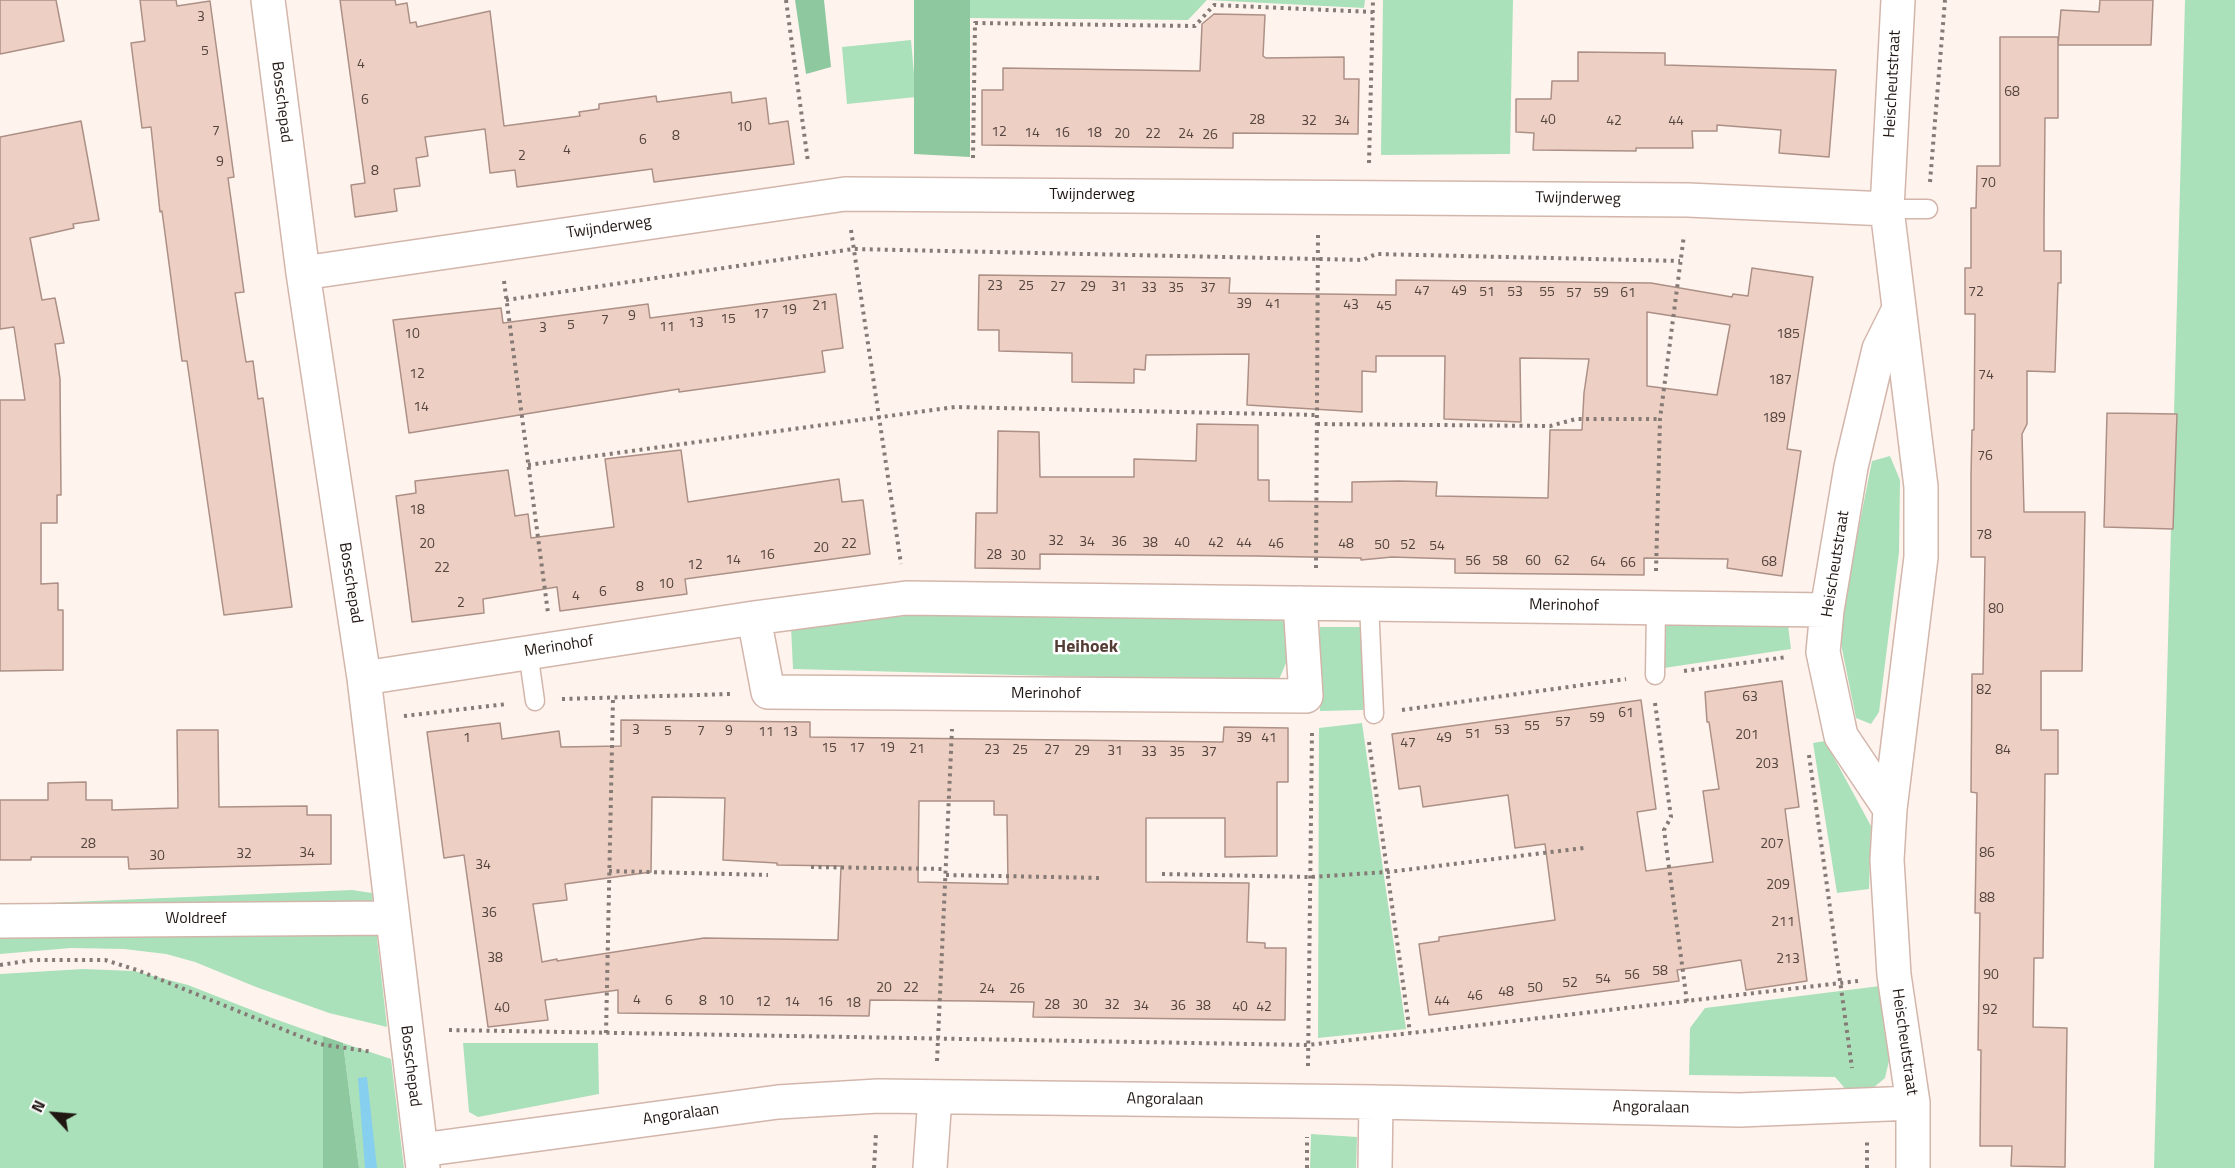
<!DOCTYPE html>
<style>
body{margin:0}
#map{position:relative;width:2235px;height:1168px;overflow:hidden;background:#fff3ee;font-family:"Titillium Web",sans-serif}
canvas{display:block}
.north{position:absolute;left:24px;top:1084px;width:60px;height:60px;-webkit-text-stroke:4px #fff;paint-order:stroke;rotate:296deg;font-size:16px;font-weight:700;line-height:24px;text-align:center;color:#201612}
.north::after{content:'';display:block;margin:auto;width:21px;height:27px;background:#201612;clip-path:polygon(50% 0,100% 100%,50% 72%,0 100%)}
</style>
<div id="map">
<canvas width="2235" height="1168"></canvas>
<div class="north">N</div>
</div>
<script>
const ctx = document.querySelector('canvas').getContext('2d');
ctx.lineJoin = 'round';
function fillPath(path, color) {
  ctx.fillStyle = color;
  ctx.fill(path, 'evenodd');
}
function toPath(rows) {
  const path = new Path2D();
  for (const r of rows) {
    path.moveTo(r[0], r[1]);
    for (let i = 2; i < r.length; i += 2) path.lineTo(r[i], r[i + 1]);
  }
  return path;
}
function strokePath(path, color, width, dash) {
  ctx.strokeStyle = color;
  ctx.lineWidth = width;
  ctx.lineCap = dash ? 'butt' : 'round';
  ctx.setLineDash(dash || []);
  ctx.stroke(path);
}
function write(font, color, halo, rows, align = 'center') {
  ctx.font = font + ' "Titillium Web",sans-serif';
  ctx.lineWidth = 5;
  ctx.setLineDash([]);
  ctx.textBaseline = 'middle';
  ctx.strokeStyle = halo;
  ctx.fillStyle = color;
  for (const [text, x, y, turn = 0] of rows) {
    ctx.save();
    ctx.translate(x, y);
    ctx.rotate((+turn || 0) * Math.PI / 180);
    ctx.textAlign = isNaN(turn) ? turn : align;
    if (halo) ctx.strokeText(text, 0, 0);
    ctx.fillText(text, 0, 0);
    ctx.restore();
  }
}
fillPath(toPath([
 [970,0,1365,0,1364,8,1207,0,1188,20,970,18],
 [1383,0,1513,0,1510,154,1381,155],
 [2185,0,2235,0,2235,1168,2154,1168],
 [911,40,916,97,847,104,842,47],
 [1890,456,1900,480,1899,552,1879,712,1871,724,1856,718,1841,644,1842,612,1872,461],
 [1215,615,1291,619,1286,663,1278,682,793,669,791,627,905,616],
 [1664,622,1788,625,1791,649,1664,668],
 [1320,627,1363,627,1363,710,1320,711],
 [1362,723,1406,1029,1318,1038,1319,728],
 [1825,741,1871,826,1869,889,1837,893,1813,743],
 [352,890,372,893,387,1027,329,1013,256,987,195,962,166,954,124,949,71,948,0,954,0,905],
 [83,969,134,971,188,985,272,1018,323,1036,323,1168,0,1168,0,974],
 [1880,986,1891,1052,1885,1078,1873,1088,1849,1093,1835,1077,1689,1075,1690,1028,1705,1008],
 [343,1043,391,1059,404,1168,359,1168],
 [463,1043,598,1043,599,1094,478,1117,469,1112],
 [1311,1134,1357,1137,1356,1168,1310,1168]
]), '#aae1ba');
fillPath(toPath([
 [795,0,824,0,831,67,806,74],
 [914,0,970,0,970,157,914,154],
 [323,1036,343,1043,359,1168,323,1168]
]), '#8ec89f');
fillPath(toPath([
 [367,1077,377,1168,365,1168,358,1078]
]), '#87cfee');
const building = toPath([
 [0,0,56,0,64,41,0,54,0,0],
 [140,0,176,0,177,6,210,1,234,177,228,178,244,292,235,293,246,362,253,361,258,399,263,398,292,607,224,615,187,361,182,361,162,211,160,212,151,127,142,128,131,43,145,41,140,0],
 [340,0,395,0,396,5,407,3,410,23,416,22,417,27,490,11,504,126,580,116,579,112,599,109,599,104,656,96,657,102,731,92,732,103,766,98,769,124,788,121,794,164,654,182,652,169,517,187,515,170,490,173,485,129,425,137,428,156,416,158,420,186,394,189,397,211,355,217,351,185,365,183,340,0],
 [2100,0,2153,0,2151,45,2058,45,2061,10,2099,12,2100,0],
 [1214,14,1265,15,1263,56,1266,58,1344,57,1344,79,1359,79,1358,134,1233,133,1233,148,982,145,982,90,1003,90,1003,68,1200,71,1202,24,1214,14],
 [2000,37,2058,37,2058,118,2045,118,2044,221,2044,251,2061,251,2061,283,2058,283,2055,372,2027,371,2027,424,2022,434,2024,512,2085,512,2082,671,2041,671,2041,730,2058,730,2058,774,2045,774,2043,958,2034,958,2033,1027,2067,1028,2065,1167,2011,1166,2012,1146,1980,1146,1981,1050,1978,1050,1980,913,1975,913,1977,793,1971,792,1972,674,1983,674,1985,557,1971,557,1971,476,1972,430,1974,430,1975,314,1965,314,1965,268,1971,268,1971,208,1976,208,1977,166,2000,166,2000,37],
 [1578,52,1665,53,1665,65,1836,70,1829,157,1779,153,1781,130,1717,125,1717,131,1692,131,1693,148,1636,148,1636,151,1533,150,1534,133,1516,132,1516,99,1551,99,1552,81,1578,81,1578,52],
 [81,121,99,220,73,224,74,228,30,238,42,300,55,298,64,343,55,344,60,379,61,495,57,495,57,523,41,523,41,584,58,583,58,610,63,610,63,670,0,671,0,400,25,400,14,327,0,329,0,137,81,121],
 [1752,268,1813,277,1787,449,1801,451,1782,576,1727,568,1728,559,1644,558,1644,575,1455,573,1455,559,1392,557,1361,560,1361,558,1257,556,1040,554,1040,569,975,568,976,513,997,513,998,431,1039,432,1040,477,1134,477,1134,459,1196,461,1197,424,1258,425,1258,480,1269,480,1269,501,1352,502,1352,482,1398,481,1437,482,1436,496,1548,498,1550,430,1582,430,1584,393,1589,359,1520,358,1521,422,1444,419,1445,356,1376,356,1376,372,1362,371,1362,412,1247,405,1249,354,1146,355,1145,370,1134,369,1134,383,1072,382,1072,353,999,351,999,330,978,330,979,275,1230,278,1229,293,1322,294,1396,295,1396,280,1651,283,1732,297,1733,294,1748,296,1752,268],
 [1647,312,1730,325,1717,395,1647,386,1647,312],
 [836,294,843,348,822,351,825,372,679,392,679,389,409,433,393,320,501,308,503,323,648,304,650,318,836,294],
 [2107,413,2177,414,2173,529,2104,527,2107,413],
 [681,450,688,502,839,479,842,502,863,500,870,554,685,579,687,594,560,611,557,587,483,599,484,613,412,622,396,496,416,493,415,481,508,470,515,516,528,514,531,538,614,527,605,459,681,450],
 [1782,681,1799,807,1785,809,1807,981,1746,990,1741,960,1677,970,1679,981,1429,1015,1419,944,1439,941,1439,937,1555,920,1545,844,1515,848,1508,795,1423,807,1420,786,1399,789,1392,734,1641,700,1656,809,1637,812,1646,871,1713,862,1703,791,1719,789,1709,722,1707,722,1705,692,1782,681],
 [621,720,810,722,810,737,1068,740,1223,742,1224,727,1288,728,1288,782,1277,782,1277,856,1225,857,1225,818,1146,818,1146,882,1249,883,1247,942,1265,943,1265,948,1286,948,1285,1020,1033,1017,1034,1002,971,1001,870,1000,869,1016,618,1013,618,990,545,1000,548,1020,488,1027,464,855,444,858,427,732,500,723,502,739,559,731,561,747,621,746,621,720],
 [652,797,725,798,723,860,777,863,777,865,841,866,838,940,704,938,557,961,557,959,542,962,533,904,567,900,565,884,651,872,652,797],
 [919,801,994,801,994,815,1007,815,1008,884,918,882,919,801],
 [177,730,218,730,219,807,307,806,307,815,331,815,331,864,129,869,128,857,31,857,31,860,0,860,0,800,48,800,48,783,86,782,86,800,112,800,112,810,178,808,177,730]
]);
fillPath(building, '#edcfc4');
strokePath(building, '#ac9086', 1.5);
const service = toPath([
 [1887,209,1928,209],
 [1369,604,1374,714],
 [528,652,535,701],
 [1655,675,1656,608]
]);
const minor = toPath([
 [268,0,303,273,364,678,423,1168],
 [1898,0,1887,209,1921,487,1921,557,1890,809,1887,860,1894,975,1913,1103,1913,1168],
 [303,273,845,194,1688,200,1887,209],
 [754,618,768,692,1306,696,1300,603],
 [364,678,754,618,906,598,1827,610],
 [1890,809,1841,736,1823,652,1827,610,1851,467,1879,349,1898,311],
 [0,921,391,918],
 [421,1150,778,1102,878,1096,1376,1102,1740,1110,1913,1103],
 [930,1168,935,1097],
 [1375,1168,1376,1102]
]);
strokePath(service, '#d3b6ab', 21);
strokePath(minor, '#d3b6ab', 36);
strokePath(toPath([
 [786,0,808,162],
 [973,158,975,23,1195,26,1214,5,1373,12],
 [1369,163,1373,0],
 [1930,182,1945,0],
 [851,230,901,564],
 [504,281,548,613],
 [506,300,853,249,1318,259,1363,260,1376,254,1680,261],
 [1317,424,1550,426,1576,419,1660,419],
 [528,465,955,407,1317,415],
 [1316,568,1318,233],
 [1656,571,1660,419,1684,235],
 [1684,671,1787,657],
 [562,699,731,694],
 [1655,703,1671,817,1664,830,1687,1002],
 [1402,710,1626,679],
 [404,716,507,704],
 [1369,742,1410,1033],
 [1809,755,1852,1068],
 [811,867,946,869],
 [609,871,768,875],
 [1162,874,1310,877,1388,872,1584,848],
 [946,875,1101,878],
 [0,965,33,960,105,960,137,970,319,1044,373,1052],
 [449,1030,1308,1045,1858,981],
 [606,1033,613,698],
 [937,1061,952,729],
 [1308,1066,1312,732],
 [874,1168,876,1133],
 [1307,1168,1307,1137],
 [1867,1168,1867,1142]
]), '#857a75', 4, [3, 4.5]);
strokePath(service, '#fff', 18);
strokePath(minor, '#fff', 33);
write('14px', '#53443e', null, [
 ["3",201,18],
 ["5",205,52],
 ["4",361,65],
 ["68",2012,93],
 ["6",365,101],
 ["28",1257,121],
 ["40",1548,121],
 ["32",1309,122],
 ["34",1342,122],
 ["42",1614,122],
 ["44",1676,122],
 ["10",744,128],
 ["7",216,132],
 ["12",999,133],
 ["14",1032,134],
 ["16",1062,134],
 ["18",1094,134],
 ["20",1122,135],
 ["22",1153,135],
 ["24",1186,135],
 ["26",1210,136],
 ["8",676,137],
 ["6",643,141],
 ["4",567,151],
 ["2",522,157],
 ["9",220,163],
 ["8",375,172],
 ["70",1988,184],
 ["23",995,287],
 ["25",1026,287],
 ["27",1058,288],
 ["29",1088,288],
 ["31",1119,288],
 ["33",1149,289],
 ["35",1176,289],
 ["37",1208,289],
 ["47",1422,292],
 ["49",1459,292],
 ["51",1487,293],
 ["53",1515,293],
 ["55",1547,293],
 ["72",1976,293],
 ["57",1574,294],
 ["59",1601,294],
 ["61",1628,294],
 ["39",1244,305],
 ["41",1273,305],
 ["43",1351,306],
 ["21",820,307],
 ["45",1384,307],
 ["19",789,311],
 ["17",761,315],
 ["9",632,317],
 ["15",728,320],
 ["7",605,321],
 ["13",696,324],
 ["5",571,326],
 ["11",667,328],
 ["3",543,329],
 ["10",412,335],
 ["185",1788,335],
 ["12",417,375],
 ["74",1986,376],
 ["187",1780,381],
 ["14",421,408],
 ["189",1774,419],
 ["76",1985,457],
 ["18",417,511],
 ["78",1984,536],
 ["32",1056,542],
 ["34",1087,543],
 ["36",1119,543],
 ["38",1150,544],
 ["40",1182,544],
 ["42",1216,544],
 ["44",1244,544],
 ["20",427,545],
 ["22",849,545],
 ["46",1276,545],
 ["48",1346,545],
 ["50",1382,546],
 ["52",1408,546],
 ["54",1437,547],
 ["20",821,549],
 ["16",767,556],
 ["28",994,556],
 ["30",1018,557],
 ["14",733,561],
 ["56",1473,562],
 ["58",1500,562],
 ["60",1533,562],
 ["62",1562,562],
 ["64",1598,563],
 ["68",1769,563],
 ["66",1628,564],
 ["12",695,566],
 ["22",442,569],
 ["10",666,585],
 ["8",640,588],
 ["6",603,593],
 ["4",576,597],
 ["2",461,604],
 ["80",1996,610],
 ["82",1984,691],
 ["63",1750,698],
 ["61",1626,714],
 ["59",1597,719],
 ["57",1563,723],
 ["55",1532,727],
 ["3",636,731],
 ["53",1502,731],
 ["5",668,732],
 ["7",701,732],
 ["9",729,732],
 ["11",766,733],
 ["13",790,733],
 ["51",1473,735],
 ["201",1747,736],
 ["1",467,739],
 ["39",1244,739],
 ["41",1269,739],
 ["49",1444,739],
 ["47",1408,744],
 ["15",829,749],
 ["17",857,749],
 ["19",887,749],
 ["21",917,750],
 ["23",992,751],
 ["25",1020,751],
 ["27",1052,751],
 ["84",2003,751],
 ["29",1082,752],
 ["31",1115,752],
 ["33",1149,753],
 ["35",1177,753],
 ["37",1209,753],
 ["203",1767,765],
 ["28",88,845],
 ["207",1772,845],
 ["34",307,854],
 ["86",1987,854],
 ["32",244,855],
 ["30",157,857],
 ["34",483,866],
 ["209",1778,886],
 ["88",1987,899],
 ["36",489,914],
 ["211",1783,923],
 ["38",495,959],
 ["213",1788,960],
 ["58",1660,972],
 ["56",1632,976],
 ["90",1991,976],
 ["54",1603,980],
 ["52",1570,984],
 ["20",884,989],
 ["22",911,989],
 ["50",1535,989],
 ["24",987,990],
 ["26",1017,990],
 ["48",1506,993],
 ["46",1475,997],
 ["4",637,1001],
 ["6",669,1002],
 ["8",703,1002],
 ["10",726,1002],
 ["44",1442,1002],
 ["12",763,1003],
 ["14",792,1003],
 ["16",825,1003],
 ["18",853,1004],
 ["28",1052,1006],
 ["30",1080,1006],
 ["32",1112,1006],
 ["34",1141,1007],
 ["36",1178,1007],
 ["38",1203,1007],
 ["40",1240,1008],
 ["42",1264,1008],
 ["40",502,1009],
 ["92",1990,1011]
]);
write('16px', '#201612', '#fff', [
 ["Heischeutstraat",1893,84,-87],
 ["Bosschepad",281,102,83],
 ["Twijnderweg",1092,195],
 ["Twijnderweg",1578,199,1],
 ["Twijnderweg",609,228,-8],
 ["Heischeutstraat",1836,564,-81],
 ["Bosschepad",350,583,81],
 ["Merinohof",1564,606,1],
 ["Merinohof",559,647,-9],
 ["Merinohof",1046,694],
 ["Woldreef",196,919],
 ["Heischeutstraat",1904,1042,82],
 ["Bosschepad",410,1066,83],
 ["Angoralaan",1165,1100,1],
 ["Angoralaan",1651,1108,1],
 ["Angoralaan",681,1115,-8]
]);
write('bold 18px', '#543d34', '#fff', [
 ["Heihoek",1086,648]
]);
</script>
